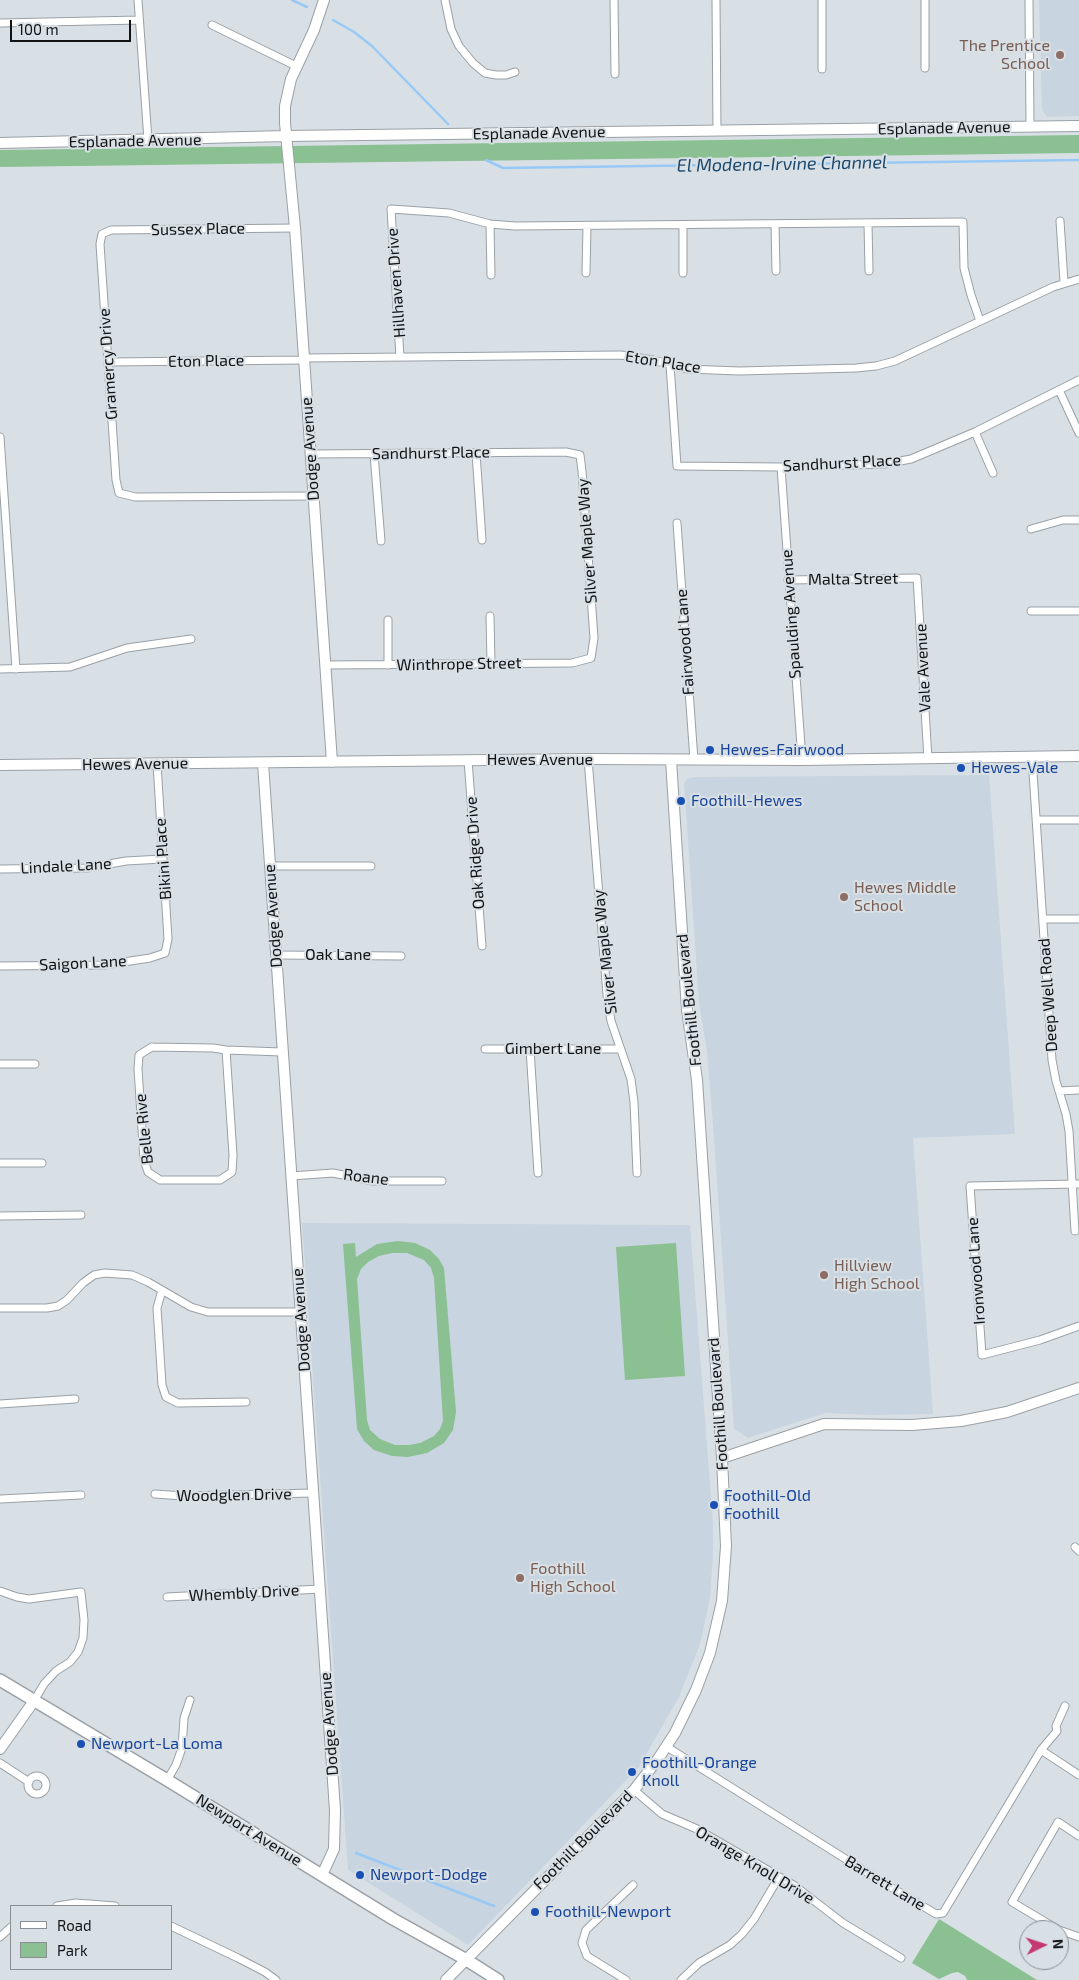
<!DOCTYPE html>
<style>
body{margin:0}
#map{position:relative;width:1079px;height:1980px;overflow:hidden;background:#d9e0e5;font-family:"Exo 2",sans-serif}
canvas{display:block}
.legend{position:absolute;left:10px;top:1905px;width:162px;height:65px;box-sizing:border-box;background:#d9e0e5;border:1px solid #898e92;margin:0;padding:6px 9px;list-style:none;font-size:15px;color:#111315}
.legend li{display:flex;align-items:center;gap:10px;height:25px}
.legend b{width:25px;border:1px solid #898e92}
.north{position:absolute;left:1019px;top:1920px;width:50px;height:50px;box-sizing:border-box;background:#d9e0e5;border:1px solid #898e92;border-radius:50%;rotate:86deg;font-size:14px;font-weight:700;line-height:20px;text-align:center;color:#111315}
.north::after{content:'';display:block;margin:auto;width:18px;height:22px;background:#c4396f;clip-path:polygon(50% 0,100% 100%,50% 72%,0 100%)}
.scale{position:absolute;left:10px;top:20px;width:121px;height:22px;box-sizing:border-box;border:2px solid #111315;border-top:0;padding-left:6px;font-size:15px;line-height:18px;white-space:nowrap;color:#111315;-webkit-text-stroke:4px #d9e0e5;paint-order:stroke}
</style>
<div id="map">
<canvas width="1079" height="1980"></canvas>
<ul class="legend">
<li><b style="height:6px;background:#fff"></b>Road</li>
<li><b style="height:14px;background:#8ac092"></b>Park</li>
</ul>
<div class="north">N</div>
<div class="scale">100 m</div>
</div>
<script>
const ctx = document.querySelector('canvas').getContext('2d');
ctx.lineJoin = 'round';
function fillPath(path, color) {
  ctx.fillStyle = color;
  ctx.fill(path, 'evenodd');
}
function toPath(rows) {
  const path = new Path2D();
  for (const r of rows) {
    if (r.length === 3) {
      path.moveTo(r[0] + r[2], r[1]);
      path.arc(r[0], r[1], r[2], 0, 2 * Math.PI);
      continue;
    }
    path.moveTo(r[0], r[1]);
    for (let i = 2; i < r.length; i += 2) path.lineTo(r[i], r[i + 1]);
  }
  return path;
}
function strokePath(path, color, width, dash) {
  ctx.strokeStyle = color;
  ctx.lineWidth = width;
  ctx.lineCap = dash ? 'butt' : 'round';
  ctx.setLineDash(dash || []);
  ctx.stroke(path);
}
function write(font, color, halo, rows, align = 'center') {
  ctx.font = font + ' "Exo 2",sans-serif';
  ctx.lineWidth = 4;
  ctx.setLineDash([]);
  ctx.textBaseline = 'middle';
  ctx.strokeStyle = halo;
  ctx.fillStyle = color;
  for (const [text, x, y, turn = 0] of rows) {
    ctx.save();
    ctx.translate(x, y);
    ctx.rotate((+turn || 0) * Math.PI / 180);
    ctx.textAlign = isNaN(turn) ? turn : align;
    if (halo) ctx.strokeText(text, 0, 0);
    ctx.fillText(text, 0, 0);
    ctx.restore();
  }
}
fillPath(toPath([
 [1039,0,1079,0,1079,116,1047,117,1042,110],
 [989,775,1015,1134,913,1138,933,1414,872,1415,825,1413,748,1438,734,1429,714,1138,707,1051,699,1003,684,783,687,779,694,777],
 [302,1223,690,1225,713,1523,713,1556,710,1598,700,1644,679,1697,639,1767,468,1945,348,1870]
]), '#c8d4df');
fillPath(toPath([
 [1079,135,1079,153,0,167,0,150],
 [398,1241,415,1243,430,1250,439,1259,444,1268,456,1412,453,1430,444,1443,427,1453,408,1457,392,1456,374,1450,364,1441,357,1429,343,1244,355,1243,356,1257,377,1244],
 [392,1253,407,1253,424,1260,431,1268,434,1278,443,1421,440,1429,434,1436,420,1443,409,1445,395,1445,380,1439,370,1430,367,1420,357,1279,361,1269,368,1262,379,1256],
 [676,1243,685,1376,625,1380,616,1247],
 [939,1919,1037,1980,967,1980,965,1976,958,1972,952,1973,939,1979,912,1963]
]), '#8ac092');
strokePath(toPath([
 [292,0,307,7],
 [333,20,354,32,372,46,448,124],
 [486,160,503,168,1079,160],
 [356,1853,494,1906]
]), '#98c9f6', 2.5);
const street = toPath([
 [138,0,148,140],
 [445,0,451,29,459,46,473,63,485,73,496,75,506,75,515,72],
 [614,0,615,74],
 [716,0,717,131],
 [822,0,822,69],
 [925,0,925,68],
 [1029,0,1030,127],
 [0,23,139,20],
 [212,25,296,66],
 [1060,221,1064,282],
 [868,223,869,271],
 [490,224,491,275],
 [775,224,776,271],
 [683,225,683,273],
 [295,228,111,230,102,234,100,244,116,480,119,493,135,497,314,496],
 [586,273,587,226],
 [400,357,391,209,449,213,490,224,515,226,963,222,964,268,971,295,980,321],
 [304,358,621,355,653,360,687,369,739,371,856,368,876,366,895,361,1053,287,1079,279],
 [108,362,304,360],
 [670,365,677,466,781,467,884,464,911,459,975,432,1079,380],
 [1059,390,1079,433],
 [975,432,993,473],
 [0,437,16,669],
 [476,453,482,540],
 [311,454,566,452,580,455,582,471,594,638,591,658,572,663,326,665],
 [374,454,381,541],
 [781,467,802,760],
 [677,523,694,760],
 [1031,529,1063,520,1079,520],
 [788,580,917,578,928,759],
 [1031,611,1079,611],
 [490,616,491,663],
 [388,620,388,665],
 [0,669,70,667,127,648,191,639],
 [1032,757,1052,1060,1056,1081,1066,1114,1069,1131,1075,1231],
 [588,759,607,995,611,1021,631,1079,634,1102,637,1173],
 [468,760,482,946],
 [1037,820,1079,820],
 [270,866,371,866],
 [0,869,87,868,126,861,162,859],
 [1043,919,1079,919],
 [276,955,401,956],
 [0,966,104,965,150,958,165,953,168,939,157,764],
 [152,1047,213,1048,226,1050,233,1155,232,1172,220,1180,160,1180,148,1172,144,1160,138,1069,139,1055,152,1047],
 [485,1049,620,1049],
 [530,1049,538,1173],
 [226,1050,282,1052],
 [0,1064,35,1064],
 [1059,1091,1079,1090],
 [0,1163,42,1163],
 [291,1176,333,1173,373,1181,442,1181],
 [1079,1184,970,1186,982,1355,1040,1340,1079,1326],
 [0,1216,81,1215],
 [162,1290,157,1308,162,1385,166,1397,178,1403,246,1402],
 [0,1308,47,1308,58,1306,67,1300,83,1283,94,1275,105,1273,132,1275,148,1282,191,1307,208,1312,300,1312],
 [0,1404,75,1399],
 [155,1494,183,1496,313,1493],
 [0,1499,81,1495],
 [1075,1547,1079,1551],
 [0,1591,17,1597,29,1599,81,1592,84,1620,83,1638,78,1652,70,1662,56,1671,44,1684,34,1701],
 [167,1597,320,1589],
 [667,1747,884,1883,936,1914,943,1913,1041,1750,1057,1731,1056,1726,1065,1706],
 [1041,1750,1079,1775],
 [0,1763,29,1782],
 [37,1785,9],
 [167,1780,176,1765,182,1748,184,1718,190,1700],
 [634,1790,662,1814,697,1829,795,1886,843,1923,901,1958],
 [57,1906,76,1903,115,1906],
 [171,1926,238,1958,265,1972,276,1980],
 [1059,1930,1012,1902,1058,1822,1079,1836],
 [1059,1930,1079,1937],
 [0,1937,11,1927],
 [626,1980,587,1956,582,1943,586,1930,633,1885],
 [681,1980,699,1963,730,1945,742,1934,754,1919,779,1877]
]);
const secondary = toPath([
 [324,0,314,30,291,79,285,106,285,123,295,228,332,762],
 [0,143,286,136,1079,126],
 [263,763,335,1810,334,1849,322,1875],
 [0,765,588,759,802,760,1079,756],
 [722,1458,824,1424,912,1425,961,1421,1007,1412,1079,1388],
 [0,1749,34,1701],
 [446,1980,634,1790,658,1759,675,1733,696,1690,710,1653,722,1601,726,1546,722,1458,697,1080,687,1010,671,760]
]);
const primary = toPath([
 [0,1680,167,1780,393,1919,465,1959,498,1980]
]);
strokePath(street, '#9aa0a5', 9);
strokePath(secondary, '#9aa0a5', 12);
strokePath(primary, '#9aa0a5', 14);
strokePath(street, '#fff', 7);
strokePath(secondary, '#fff', 10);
strokePath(primary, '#fff', 11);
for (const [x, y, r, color] of [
 [1060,55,5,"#8d6e63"],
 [710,750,5,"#1a4fb4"],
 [961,768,5,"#1a4fb4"],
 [681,801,5,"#1a4fb4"],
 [844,897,5,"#8d6e63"],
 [824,1275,5,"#8d6e63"],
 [714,1505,5,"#1a4fb4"],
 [520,1578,5,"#8d6e63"],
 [81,1744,5,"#1a4fb4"],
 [632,1772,5,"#1a4fb4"],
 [360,1875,5,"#1a4fb4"],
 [535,1912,5,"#1a4fb4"]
]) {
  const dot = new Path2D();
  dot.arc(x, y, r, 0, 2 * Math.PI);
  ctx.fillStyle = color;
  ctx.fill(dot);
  strokePath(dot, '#d9e0e5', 2);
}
write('16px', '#785e54', '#d9e0e5', [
 ["The Prentice",1050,46,"right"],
 ["School",1050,64,"right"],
 ["Hewes Middle",854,888],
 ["School",854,906],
 ["Hillview",834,1266],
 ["High School",834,1284],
 ["Foothill",530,1569],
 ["High School",530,1587]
], 'left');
write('16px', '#111315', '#d9e0e5', [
 ["Esplanade Avenue",944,128,-1],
 ["Esplanade Avenue",539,133,-1],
 ["Esplanade Avenue",135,141,-1],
 ["Sussex Place",198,229,-1],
 ["Hillhaven Drive",396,283,-94],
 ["Eton Place",206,361,-1],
 ["Eton Place",663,362,9],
 ["Gramercy Drive",108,364,-94],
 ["Dodge Avenue",310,449,-94],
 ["Sandhurst Place",431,453,-1],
 ["Sandhurst Place",842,463,-3],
 ["Silver Maple Way",587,541,-94],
 ["Malta Street",853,579,-1],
 ["Spaulding Avenue",791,614,-94],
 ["Fairwood Lane",685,642,-94],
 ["Winthrope Street",459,664,-1],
 ["Vale Avenue",923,668,-93],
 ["Hewes Avenue",540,760],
 ["Hewes Avenue",135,764,-1],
 ["Oak Ridge Drive",475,853,-94],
 ["Bikini Place",163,859,-94],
 ["Lindale Lane",66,866,-3],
 ["Dodge Avenue",273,916,-94],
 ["Silver Maple Way",605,952,-96],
 ["Oak Lane",338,955],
 ["Saigon Lane",83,963,-3],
 ["Deep Well Road",1048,995,-94],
 ["Foothill Boulevard",689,1000,-96],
 ["Gimbert Lane",553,1049],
 ["Belle Rive",144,1129,-96],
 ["Roane",366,1177,7],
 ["Ironwood Lane",976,1271,-94],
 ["Dodge Avenue",301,1320,-94],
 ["Foothill Boulevard",718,1404,-94],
 ["Woodglen Drive",234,1495,-1],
 ["Whembly Drive",244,1593,-3],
 ["Dodge Avenue",329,1724,-94],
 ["Newport Avenue",249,1830,32],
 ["Foothill Boulevard",583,1840,-45],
 ["Orange Knoll Drive",755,1865,31],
 ["Barrett Lane",885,1883,31]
]);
write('16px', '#164399', '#d9e0e5', [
 ["Hewes-Fairwood",720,750],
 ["Hewes-Vale",971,768],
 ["Foothill-Hewes",691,801],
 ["Foothill-Old",724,1496],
 ["Foothill",724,1514],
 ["Newport-La Loma",91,1744],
 ["Foothill-Orange",642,1763],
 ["Knoll",642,1781],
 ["Newport-Dodge",370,1875],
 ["Foothill-Newport",545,1912]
], 'left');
write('italic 18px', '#1b486d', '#d9e0e5', [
 ["El Modena-Irvine Channel",782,164,-1]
]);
</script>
